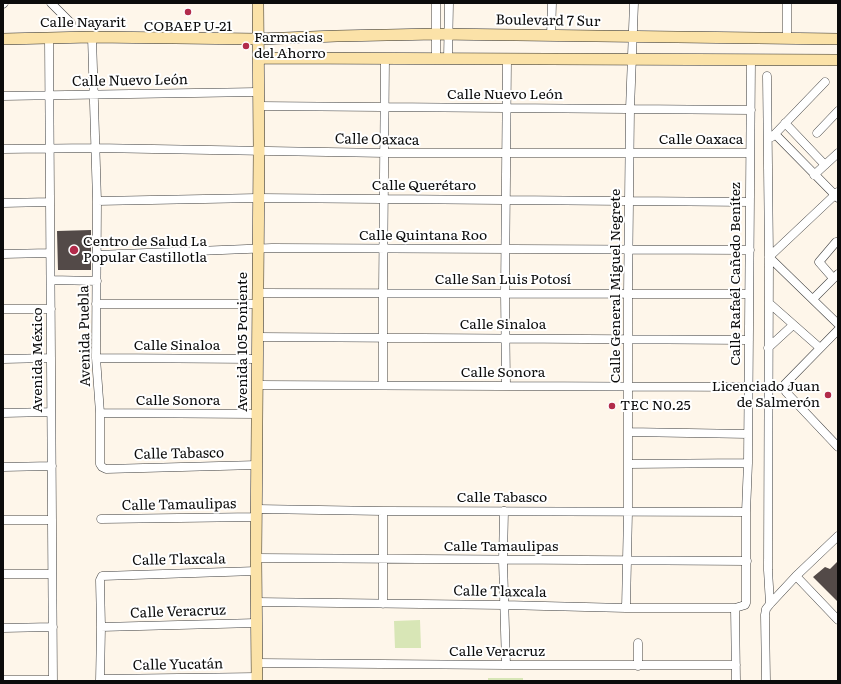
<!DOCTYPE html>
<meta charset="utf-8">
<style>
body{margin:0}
#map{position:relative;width:841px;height:684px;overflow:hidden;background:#fef6ea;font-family:Literata,serif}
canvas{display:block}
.frame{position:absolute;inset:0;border:4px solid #0b0b0b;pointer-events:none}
</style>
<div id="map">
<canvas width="841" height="684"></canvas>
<div class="frame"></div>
</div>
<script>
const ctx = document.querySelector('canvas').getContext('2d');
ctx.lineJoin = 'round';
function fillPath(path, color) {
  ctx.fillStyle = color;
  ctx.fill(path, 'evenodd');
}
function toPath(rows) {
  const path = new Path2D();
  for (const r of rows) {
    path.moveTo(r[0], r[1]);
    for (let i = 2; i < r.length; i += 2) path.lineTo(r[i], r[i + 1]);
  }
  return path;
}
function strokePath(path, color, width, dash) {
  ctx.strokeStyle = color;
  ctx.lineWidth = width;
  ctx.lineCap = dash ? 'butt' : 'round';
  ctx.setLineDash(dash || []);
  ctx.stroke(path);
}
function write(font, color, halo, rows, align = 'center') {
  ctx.font = font + ' Literata,serif';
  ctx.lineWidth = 4;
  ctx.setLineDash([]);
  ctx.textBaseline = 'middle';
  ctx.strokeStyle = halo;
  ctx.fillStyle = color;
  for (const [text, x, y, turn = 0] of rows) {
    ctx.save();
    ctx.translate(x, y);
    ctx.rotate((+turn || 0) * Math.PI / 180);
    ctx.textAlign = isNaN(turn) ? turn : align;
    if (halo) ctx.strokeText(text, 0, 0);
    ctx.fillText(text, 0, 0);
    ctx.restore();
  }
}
fillPath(toPath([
 [420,620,421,648,395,648,394,621],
 [488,678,523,678,523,681,488,681]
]), '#d8e6b6');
fillPath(toPath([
 [91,230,91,270,58,270,57,231],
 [838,561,838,602,813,577,825,567,830,569]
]), '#534a48');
const street = toPath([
 [51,3,71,23],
 [3,4,4,3],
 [551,36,552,3],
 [92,37,97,201,96,358,100,413,100,464,102,467,106,469,257,465],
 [49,38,53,681],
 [787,38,787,3],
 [436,59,436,3],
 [448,59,449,3],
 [767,76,769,257,768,570,770,604],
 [3,96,258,92],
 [258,106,751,110],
 [785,123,825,165],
 [817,133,838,111],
 [775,134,838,198],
 [772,137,825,82],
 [3,149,95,148,385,153,750,153],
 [814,175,838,153],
 [838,192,769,257,838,324],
 [97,201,258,198,750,202],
 [3,203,50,202],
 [3,254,50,253],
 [97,255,272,248,750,250],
 [833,278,819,262,836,242,838,242],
 [51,280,97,281],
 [258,293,748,294],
 [813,299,838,274],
 [769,303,820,348],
 [96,304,258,304],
 [3,309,51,309],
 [838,330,785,384,784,387,786,392,838,447],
 [257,337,749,340],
 [768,348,793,325],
 [96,358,257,359],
 [3,359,51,358],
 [257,385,749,387],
 [383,385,383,293,385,58],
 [506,386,505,293,507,59],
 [3,413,51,412],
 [100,413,257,414],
 [628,432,748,434],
 [628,464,748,463],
 [3,467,52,466],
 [257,509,383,511,746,512],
 [504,511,503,560,506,665],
 [101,519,257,517],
 [3,520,52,520],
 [256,558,747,561],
 [3,574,52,574],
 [796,576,838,620],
 [256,602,504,605,626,608,735,608,745,605,746,603,746,512,748,463,751,60],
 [383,604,383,511],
 [626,608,628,512,628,294,630,109,634,3],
 [735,608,736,681],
 [101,627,256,623],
 [3,628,53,627],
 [638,643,638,666],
 [257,663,506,665,736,665],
 [100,679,257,677],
 [3,680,53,680],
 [100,681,101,627,100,580,102,576,256,571],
 [766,681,765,615,766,609,770,604,796,576,838,536]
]);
const secondary = toPath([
 [3,39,92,37,258,39,337,36,436,34,838,39],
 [258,58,838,60],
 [257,681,256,558,259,151,258,3]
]);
strokePath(street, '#3e3e3e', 9);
strokePath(secondary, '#2d2d2d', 12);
strokePath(street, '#fff', 8);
strokePath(secondary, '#fbe2a8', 11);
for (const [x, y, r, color] of [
 [188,12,4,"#b22b4b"],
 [246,46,4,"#b22b4b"],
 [74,250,5,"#b22b4b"],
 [828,395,4,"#b22b4b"],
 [612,406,4,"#b22b4b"]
]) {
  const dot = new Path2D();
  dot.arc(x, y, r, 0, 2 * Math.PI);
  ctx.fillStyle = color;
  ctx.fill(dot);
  strokePath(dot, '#fff', 1.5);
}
write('14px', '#0b0b0b', '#fff', [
 ["Boulevard 7 Sur",548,21,1],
 ["Calle Nayarit",83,23],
 ["Calle Nuevo León",130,81,-1],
 ["Calle Nuevo León",505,95],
 ["Calle Oaxaca",377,140,1],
 ["Calle Oaxaca",701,140],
 ["Calle Querétaro",424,186],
 ["Calle Quintana Roo",423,236],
 ["Calle Rafaél Cañedo Benítez",736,274,-90],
 ["Calle San Luis Potosí",503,280],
 ["Calle General Miguel Negrete",616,286,-90],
 ["Calle Sinaloa",503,325],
 ["Avenida Puebla",85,336,-91],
 ["Avenida 105 Poniente",243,342,-90],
 ["Calle Sinaloa",177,346],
 ["Avenida México",38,360,-90],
 ["Calle Sonora",503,373],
 ["Calle Sonora",178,401],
 ["Calle Tabasco",179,454,-1],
 ["Calle Tabasco",502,498],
 ["Calle Tamaulipas",179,505,-1],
 ["Calle Tamaulipas",501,547],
 ["Calle Tlaxcala",179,560,-1],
 ["Calle Tlaxcala",500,592,1],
 ["Calle Veracruz",178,612,-2],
 ["Calle Veracruz",497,652],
 ["Calle Yucatán",178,665,-1]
]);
write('14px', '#0b0b0b', '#fff', [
 ["COBAEP U-21",188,27,"center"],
 ["Farmacias",254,38],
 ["del Ahorro",254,54],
 ["Centro de Salud La",83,242],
 ["Popular Castillotla",83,258],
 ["Licenciado Juan",820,387,"right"],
 ["de Salmerón",820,403,"right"],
 ["TEC N0.25",620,406]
], 'left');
</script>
